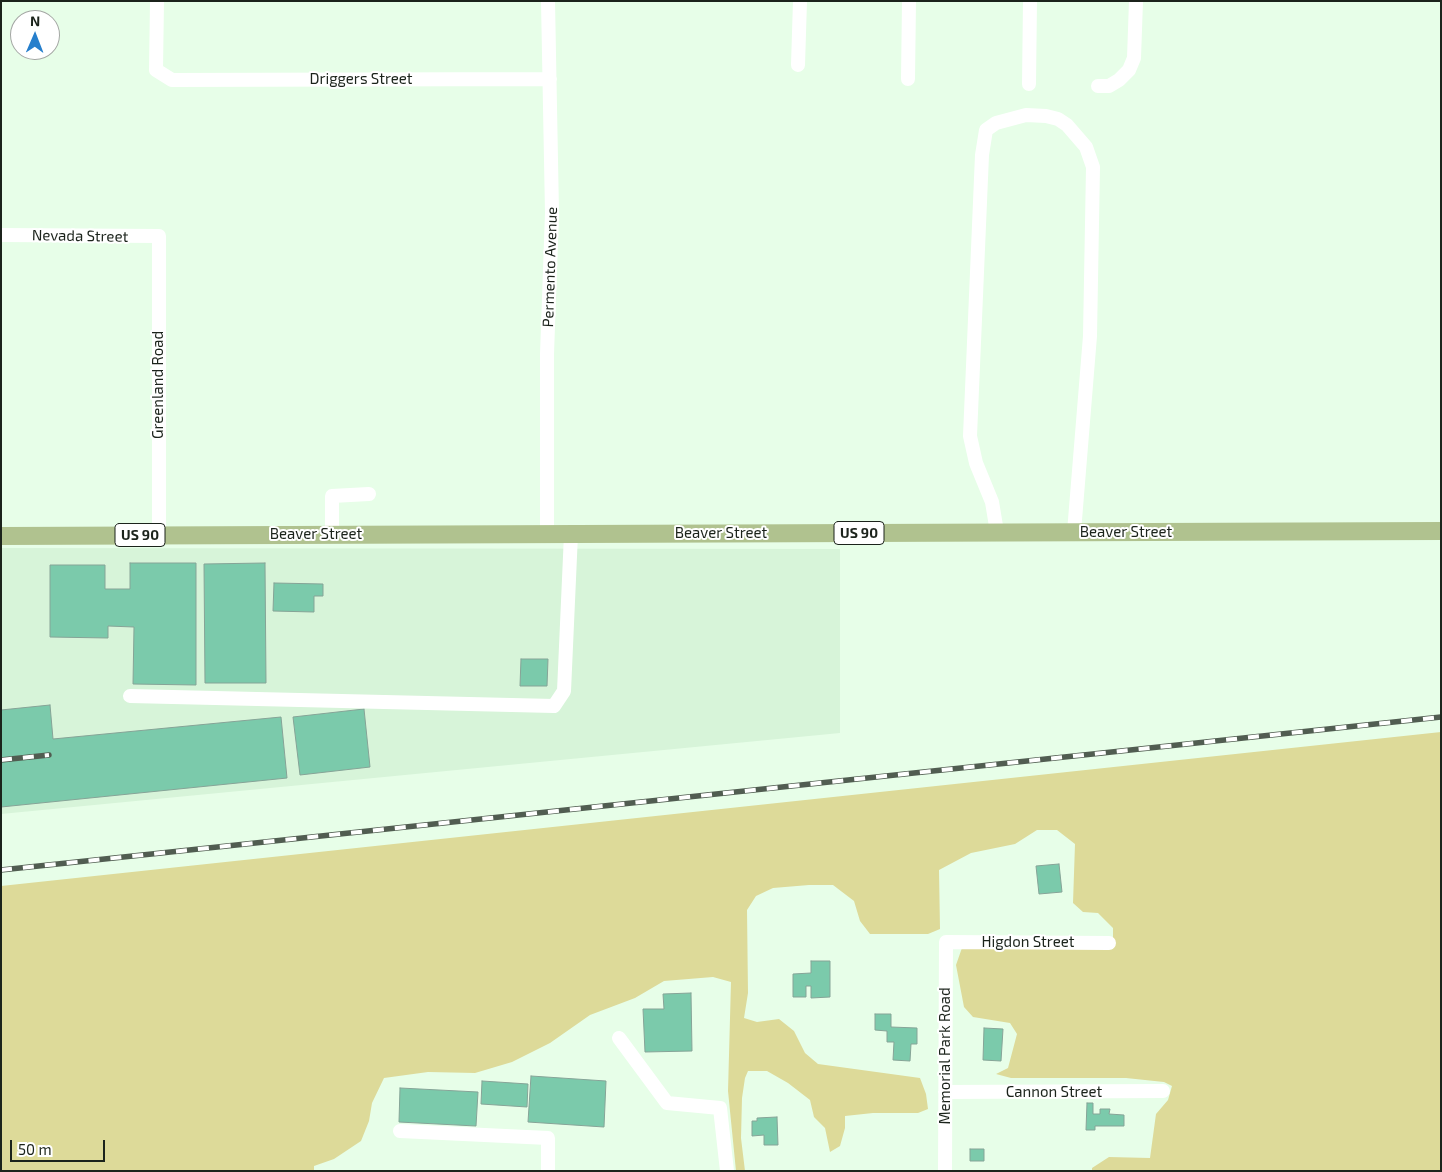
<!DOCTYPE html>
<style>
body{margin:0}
#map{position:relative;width:1442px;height:1172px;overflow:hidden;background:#e7fee8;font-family:"Exo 2",sans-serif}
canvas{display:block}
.frame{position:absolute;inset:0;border:2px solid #1b231b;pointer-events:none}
.north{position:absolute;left:10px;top:10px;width:50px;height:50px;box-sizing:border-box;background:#fff;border:1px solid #a4a7a4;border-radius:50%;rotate:1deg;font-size:14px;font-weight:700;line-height:20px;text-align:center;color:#1b231b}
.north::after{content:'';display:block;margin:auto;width:18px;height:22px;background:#267fcc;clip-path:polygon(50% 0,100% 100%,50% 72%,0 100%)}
.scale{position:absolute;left:10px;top:1140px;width:95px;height:22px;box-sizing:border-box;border:2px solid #1b231b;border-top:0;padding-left:6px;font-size:15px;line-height:18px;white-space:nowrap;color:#1b231b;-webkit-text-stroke:4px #fff;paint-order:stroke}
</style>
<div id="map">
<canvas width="1442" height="1172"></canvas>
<div class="frame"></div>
<div class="north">N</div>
<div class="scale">50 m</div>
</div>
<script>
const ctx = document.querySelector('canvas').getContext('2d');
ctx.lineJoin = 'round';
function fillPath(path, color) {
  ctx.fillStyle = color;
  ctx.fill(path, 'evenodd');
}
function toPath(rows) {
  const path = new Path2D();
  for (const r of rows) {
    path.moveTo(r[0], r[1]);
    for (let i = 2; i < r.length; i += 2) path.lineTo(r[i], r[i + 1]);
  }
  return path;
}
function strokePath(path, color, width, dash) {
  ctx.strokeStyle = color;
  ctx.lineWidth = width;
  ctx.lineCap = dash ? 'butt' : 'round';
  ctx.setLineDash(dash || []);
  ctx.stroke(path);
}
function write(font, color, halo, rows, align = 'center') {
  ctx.font = font + ' "Exo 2",sans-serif';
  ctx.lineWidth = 4;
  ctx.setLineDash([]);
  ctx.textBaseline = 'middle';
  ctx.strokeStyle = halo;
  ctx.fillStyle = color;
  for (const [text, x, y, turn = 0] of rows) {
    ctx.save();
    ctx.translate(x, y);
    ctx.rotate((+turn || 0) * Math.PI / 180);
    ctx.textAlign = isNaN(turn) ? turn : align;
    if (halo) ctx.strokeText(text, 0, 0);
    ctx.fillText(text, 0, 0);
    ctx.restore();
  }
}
fillPath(toPath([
 [1,548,840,549,840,733,1,814]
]), '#d7f4d9');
fillPath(toPath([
 [1441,732,1441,1171,1092,1171,1092,1168,1109,1157,1150,1158,1156,1114,1168,1100,1172,1086,1164,1082,1126,1078,1011,1078,996,1074,1008,1068,1017,1034,1010,1023,973,1017,964,1007,956,965,963,945,1113,949,1113,928,1098,913,1083,912,1073,903,1075,844,1057,830,1037,830,1015,844,971,853,939,870,940,929,928,934,870,934,860,921,854,901,833,885,809,885,773,888,756,896,747,910,748,993,744,1018,757,1022,779,1019,794,1031,805,1053,818,1064,920,1078,926,1094,928,1109,918,1113,873,1113,845,1116,845,1128,840,1146,830,1152,825,1128,814,1117,810,1100,788,1083,767,1071,748,1071,745,1078,742,1098,741,1138,745,1171,736,1171,728,1091,731,982,713,977,664,981,635,998,590,1015,550,1043,512,1062,475,1073,428,1072,384,1078,372,1103,369,1121,361,1141,334,1159,314,1166,314,1171,1,1171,1,886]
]), '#ddda99');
const building = toPath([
 [130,563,196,563,196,685,133,684,134,627,108,626,108,638,50,637,50,565,105,565,105,589,130,589,130,563],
 [265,563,266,683,205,683,204,564,265,563],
 [274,583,323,584,323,596,314,596,314,612,273,611,274,583],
 [521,659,548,659,547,686,520,686,521,659],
 [50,705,53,739,281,717,287,778,1,807,1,710,50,705],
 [364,709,370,767,300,775,293,717,364,709],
 [1059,864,1062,892,1039,894,1036,866,1059,864],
 [811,961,830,961,830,997,811,998,811,986,806,986,806,997,793,997,793,974,811,973,811,961],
 [691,993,692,1051,645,1052,643,1009,664,1009,663,994,691,993],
 [875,1014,891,1014,891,1027,917,1028,917,1044,911,1044,910,1061,893,1060,894,1042,887,1042,887,1031,875,1030,875,1014],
 [984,1028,1003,1029,1001,1061,983,1060,984,1028],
 [531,1076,606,1081,604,1127,528,1122,531,1076],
 [482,1081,528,1084,527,1107,481,1104,482,1081],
 [400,1088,478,1092,476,1126,399,1122,400,1088],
 [1087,1103,1093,1103,1093,1114,1100,1114,1100,1109,1110,1109,1109,1114,1124,1115,1124,1126,1095,1126,1095,1130,1086,1130,1087,1103],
 [777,1117,778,1145,764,1145,764,1135,752,1136,752,1121,757,1121,757,1118,777,1117],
 [970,1149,984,1149,984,1161,970,1161,970,1149]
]);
fillPath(building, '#7bcaab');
strokePath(building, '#86a497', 1);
strokePath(toPath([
 [157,1,156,70,172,80,550,79],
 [798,65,800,1],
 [908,79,909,1],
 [1029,84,1030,1],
 [1098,86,1109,86,1119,80,1129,70,1134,58,1136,1],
 [1,235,159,236,159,535],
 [997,532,992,502,976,463,970,436,982,155,986,130,996,123,1026,115,1046,116,1058,119,1067,125,1086,147,1093,167,1090,336,1074,532],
 [332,534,332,496,369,494],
 [547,534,547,354,552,213,548,1],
 [130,696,554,706,564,691,571,534],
 [619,1038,667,1103,720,1108,727,1171],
 [945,1092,1163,1091],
 [400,1131,548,1138,548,1171],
 [945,1171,946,942,1109,943]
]), '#fff', 14);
strokePath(toPath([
 [1,536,1441,531]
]), '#b0c28f', 18);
const rail = toPath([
 [1,760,49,755],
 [1,870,1441,717]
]);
strokePath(rail, '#515d51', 5.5);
strokePath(rail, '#fff', 4, [11]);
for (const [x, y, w] of [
 [859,533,50],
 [140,535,50]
]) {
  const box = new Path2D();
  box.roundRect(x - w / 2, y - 11.5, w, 23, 4);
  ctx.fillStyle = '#fff';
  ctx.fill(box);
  strokePath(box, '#1b231b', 1);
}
write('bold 14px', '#1b231b', null, [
 ["US 90",859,533],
 ["US 90",140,535]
]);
write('15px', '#1b231b', '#fff', [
 ["Driggers Street",361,79],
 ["Nevada Street",80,236,1],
 ["Permento Avenue",550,267,-88],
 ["Greenland Road",158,385,-90],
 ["Beaver Street",1126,532],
 ["Beaver Street",721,533],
 ["Beaver Street",316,534],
 ["Higdon Street",1028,942],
 ["Memorial Park Road",945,1056,-90],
 ["Cannon Street",1054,1092]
]);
</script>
